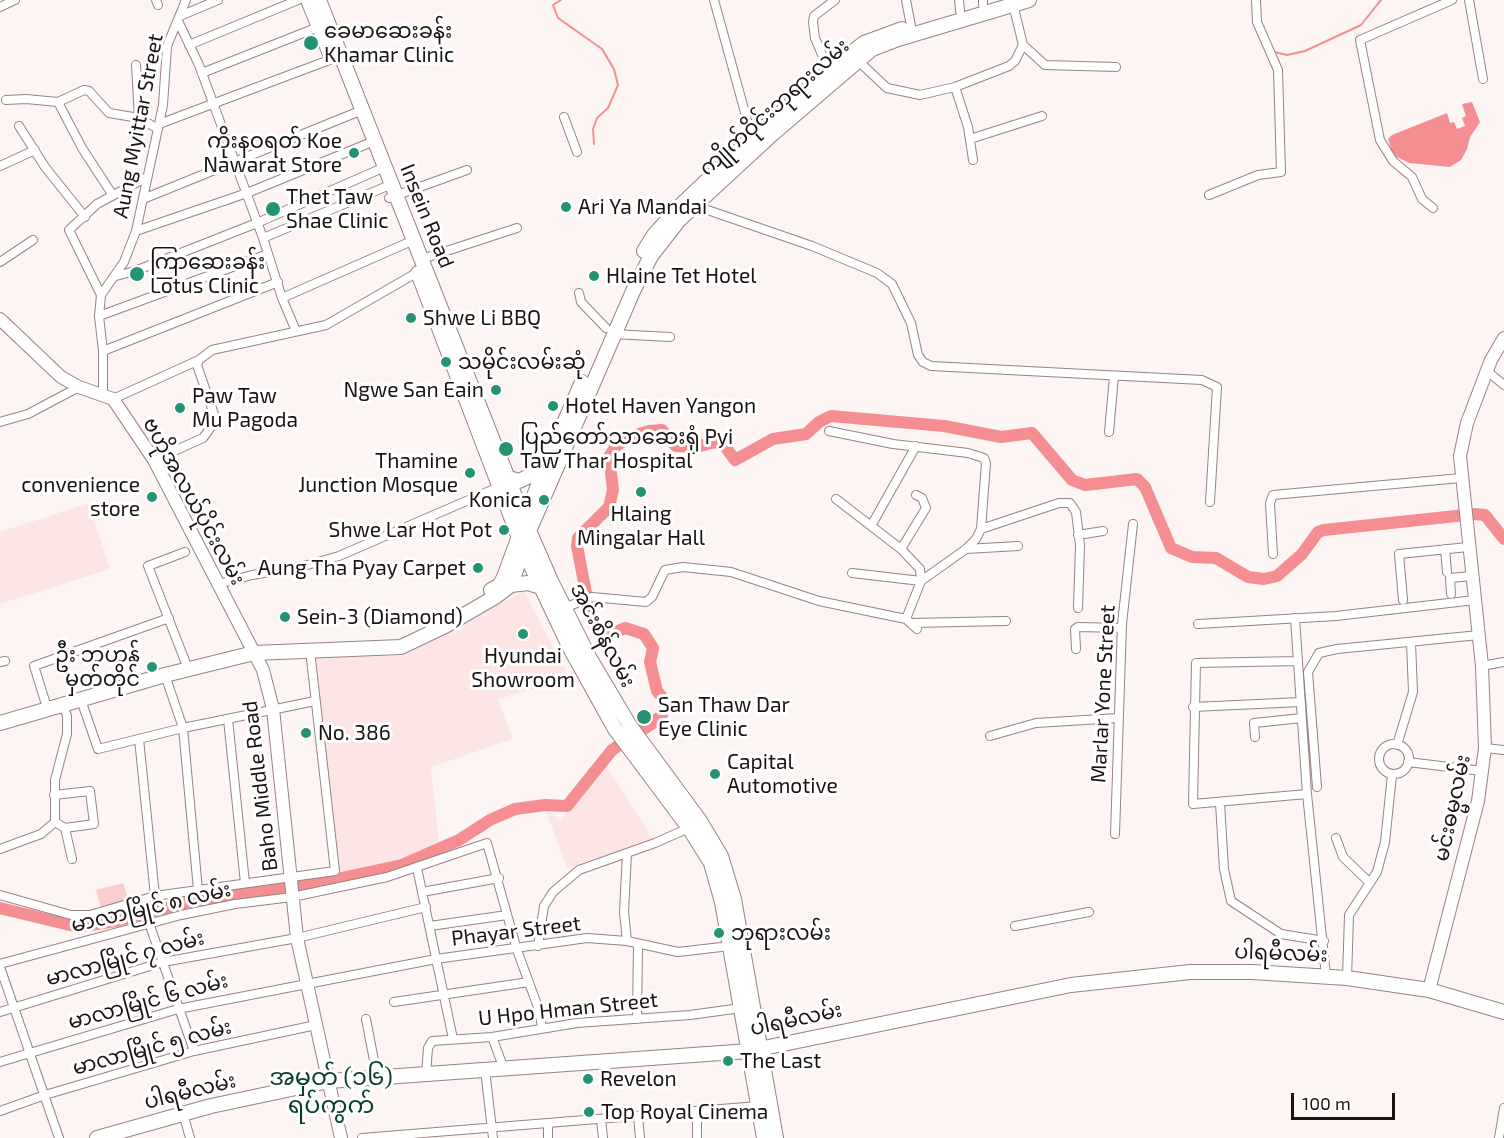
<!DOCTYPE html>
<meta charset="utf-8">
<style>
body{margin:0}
#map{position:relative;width:1504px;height:1138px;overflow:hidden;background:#fdf4f4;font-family:"Exo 2",sans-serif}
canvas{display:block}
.scale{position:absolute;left:1291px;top:1093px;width:104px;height:27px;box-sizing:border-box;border:3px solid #1b1313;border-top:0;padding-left:8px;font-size:18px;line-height:21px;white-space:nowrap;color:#1b1313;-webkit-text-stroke:4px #fff;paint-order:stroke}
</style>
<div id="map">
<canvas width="1504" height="1138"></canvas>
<div class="scale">100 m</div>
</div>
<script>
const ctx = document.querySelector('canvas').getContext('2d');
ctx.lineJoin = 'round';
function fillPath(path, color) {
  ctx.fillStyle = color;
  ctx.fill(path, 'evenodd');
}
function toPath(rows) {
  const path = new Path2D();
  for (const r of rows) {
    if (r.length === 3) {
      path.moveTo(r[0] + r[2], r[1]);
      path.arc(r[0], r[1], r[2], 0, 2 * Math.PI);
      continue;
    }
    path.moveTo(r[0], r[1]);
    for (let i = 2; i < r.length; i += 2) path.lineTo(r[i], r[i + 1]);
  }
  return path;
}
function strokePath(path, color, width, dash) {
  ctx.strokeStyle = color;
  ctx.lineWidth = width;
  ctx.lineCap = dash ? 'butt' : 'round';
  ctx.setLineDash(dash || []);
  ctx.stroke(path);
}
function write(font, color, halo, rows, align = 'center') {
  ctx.font = font + ' "Exo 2","Noto Sans Myanmar",sans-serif';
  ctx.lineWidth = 6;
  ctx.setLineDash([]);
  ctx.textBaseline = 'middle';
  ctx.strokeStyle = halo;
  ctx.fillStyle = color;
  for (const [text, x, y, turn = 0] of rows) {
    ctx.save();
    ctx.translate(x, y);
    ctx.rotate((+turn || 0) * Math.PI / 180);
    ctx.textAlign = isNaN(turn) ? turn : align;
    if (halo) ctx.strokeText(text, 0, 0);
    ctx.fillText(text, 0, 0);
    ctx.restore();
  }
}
fillPath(toPath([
 [89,503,110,569,0,604,0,532],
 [524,591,569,678,498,699,513,739,431,767,439,844,402,860,339,876,315,657,403,656],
 [606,765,653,839,567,868,545,808,561,820]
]), '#fee5e5');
fillPath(toPath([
 [123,883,129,901,101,908,96,890]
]), '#f7cfce');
fillPath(toPath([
 [1472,102,1480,122,1470,137,1467,149,1461,160,1450,167,1409,163,1393,155,1388,139,1392,135,1447,113,1450,123,1454,122,1457,129,1465,126,1462,118,1466,116,1462,104]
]), '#f58e91');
strokePath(toPath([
 [561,0,553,5,558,18,602,49,614,69,618,85,608,108,597,118,593,129,594,144],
 [1274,52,1287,55,1305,51,1361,25,1381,0]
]), '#f58e91', 2);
strokePath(toPath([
 [0,908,78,927,116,921,189,902,309,885,402,865,459,840,490,820,515,809,545,805,567,806,612,750,653,723,662,715,666,702,657,691,650,662,653,648,644,634,625,628,611,634,596,627,591,619,577,546,578,538,609,507,613,490,609,457,616,446,630,437,649,431,662,430,676,446,696,447,715,442,724,445,735,460,773,439,806,434,819,422,831,416,944,426,1001,437,1032,433,1072,480,1085,485,1137,479,1145,487,1171,548,1192,557,1216,558,1248,577,1264,579,1277,576,1302,554,1318,532,1324,530,1475,514,1485,515,1504,539]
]), '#f58e91', 12);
const street = toPath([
 [156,0,158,5],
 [714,0,752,138],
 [906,0,911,26],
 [959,0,960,11],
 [1012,0,1023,45,1045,65,1116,67],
 [1469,0,1483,79],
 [983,5,983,0],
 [0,7,15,0],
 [180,16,218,0],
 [178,21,199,65,263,238,282,298,296,331],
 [189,45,298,0],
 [855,58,887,88,920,95,955,87,1009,66,1015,61,1023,45],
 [136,65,139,118],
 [829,71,815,38,813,22,814,16,835,0],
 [202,73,321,26],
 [955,87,968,127,973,160],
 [6,100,26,99,58,102,84,90,89,91,109,113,139,118,158,129],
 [58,102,82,148,112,194],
 [564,117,577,152],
 [159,124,332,59],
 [19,126,45,167,85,217],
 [970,139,1042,116],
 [0,166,35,150],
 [1209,195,1258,175,1281,172,1278,70,1257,22,1256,0],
 [389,198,467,170],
 [143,199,355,113],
 [693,205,812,246,877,273,892,284,911,323,918,355,923,362,931,366,1202,380,1217,387,1210,502],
 [1433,208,1422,199,1412,177,1393,161,1380,140,1360,40,1452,0],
 [136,231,247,193,367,144],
 [263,238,385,187],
 [422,259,517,228],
 [0,262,33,240],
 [116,276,135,271,257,223,378,170],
 [579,293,581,302,606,328],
 [101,295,69,230,97,204,147,177],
 [282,298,414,240],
 [99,316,268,254],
 [613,334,670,337],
 [103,351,278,282],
 [1487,371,1504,385],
 [103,394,103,351,99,316,101,295,124,262,136,231,163,105,167,46,186,0],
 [113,399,199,360],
 [0,422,28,414,79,387],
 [829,431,893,444,968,453,984,458,986,463,981,529,976,539,966,549,921,581,852,573],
 [1109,432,1114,376],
 [154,460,203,438,216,420,197,365,199,360,212,350,326,325,418,272],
 [836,499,901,549,920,569,921,581,906,619],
 [871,526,916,446],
 [981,529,1059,503,1070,503,1076,512,1080,545,1078,608],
 [1078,535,1103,531],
 [901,549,926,508,922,498,916,495],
 [966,549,1018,546],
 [1445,549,1447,572],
 [1273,554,1270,503,1273,495,1461,478],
 [219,584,252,575,304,566,339,556,501,486],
 [1451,594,1450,578,1472,576],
 [1403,600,1399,554,1468,547],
 [564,608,592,597,646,602,652,597,665,570,683,567,731,572,819,601,906,619,917,629],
 [1295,618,1307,794,1326,976],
 [912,623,1006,621],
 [1198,624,1336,616,1475,600],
 [1076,649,1075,629,1078,627,1122,628],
 [185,661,148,566,185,552],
 [1298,661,1196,663,1193,804,1307,794],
 [0,662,5,661],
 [1482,666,1504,662],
 [165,675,183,728,198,890],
 [81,700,98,749,183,728,315,701],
 [45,701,34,666,169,618],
 [1193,707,1301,702],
 [228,719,245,883],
 [990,736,1036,723,1118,718],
 [1255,737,1254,723,1302,718],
 [139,739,155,896],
 [1394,759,15],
 [1397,745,1413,692,1411,642],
 [1485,748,1504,750],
 [1408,762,1482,771],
 [1317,787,1308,672,1319,653,1337,649,1479,635],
 [54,795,90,791,94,824,65,828,55,822],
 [1220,803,1224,869,1231,901,1281,934,1324,941],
 [55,822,55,780,67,734,67,716,63,705],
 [65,828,72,859],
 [1115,834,1122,624,1133,524],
 [1336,838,1343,857,1370,883],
 [0,849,41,834,55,822],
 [417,868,453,1039],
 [422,892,499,878],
 [0,895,71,915,90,915,155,896,335,871,310,650],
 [149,923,194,1051],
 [430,926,507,915],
 [1015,926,1089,912],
 [627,941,624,912,627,853],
 [538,946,544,906,553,892,579,870,655,843,689,828],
 [0,964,181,915,235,904,292,897,387,877,487,843,517,950,539,1010,542,1027],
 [0,967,59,1138],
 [1347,978,1349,915,1377,872,1385,842,1392,775],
 [394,1002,529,982],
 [0,1012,163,962,297,938,426,907],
 [366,1019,377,1076],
 [637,1019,638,944],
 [492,1037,504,1069],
 [0,1062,178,1009,436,959,587,938,627,941,678,952,730,946],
 [485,1070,493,1138],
 [426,1074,428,1048,432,1041,492,1037,577,1023,690,1015,741,1008],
 [0,1111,45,1095,194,1051,316,1025],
 [697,1111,697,1138],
 [183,1113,190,1138],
 [638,1116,640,1138],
 [601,1119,603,1138],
 [548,1124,548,1138],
 [362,1138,758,1106],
 [1499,1138,1504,1108]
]);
const secondary = toPath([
 [0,319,61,377,79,387,113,399,154,460,263,670,273,709,297,938,341,1138],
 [1429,990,1478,801,1485,748,1482,666,1460,456,1467,423,1491,360,1504,338]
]);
const primary = toPath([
 [308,0,330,54],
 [319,0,524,519,551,581,589,657,630,726,700,821,721,856,734,899,776,1138],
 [644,251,654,235,684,202,752,138,829,71,864,43,902,29],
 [418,273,524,551,570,648,615,729,689,828,711,863,722,902,764,1138],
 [509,478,519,481,544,469],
 [511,585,528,583,541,587],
 [491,590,500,585,504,577,544,469,582,382],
 [0,723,165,675,254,653,401,647,445,626,495,597,511,585,529,531,634,289,651,256,679,220,769,137,872,49,898,39,1029,0],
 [97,1138,211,1106,329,1081,749,1051,1071,985,1190,972,1252,972,1347,978,1429,990,1504,1012]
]);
strokePath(street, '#978383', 10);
strokePath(secondary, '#978383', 14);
strokePath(primary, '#978383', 16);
strokePath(street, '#fff', 8);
strokePath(secondary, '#fff', 12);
strokePath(primary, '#fff', 14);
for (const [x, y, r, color] of [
 [311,43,8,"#259373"],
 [354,153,6,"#259373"],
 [566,207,6,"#259373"],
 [273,209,8,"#259373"],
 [137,274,8,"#259373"],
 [594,276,6,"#259373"],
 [411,318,6,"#259373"],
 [446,362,6,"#259373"],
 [496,390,6,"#259373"],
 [553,406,6,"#259373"],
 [180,408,6,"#259373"],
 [506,449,8,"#259373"],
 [470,473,6,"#259373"],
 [641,492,6,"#259373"],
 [152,497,6,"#259373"],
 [544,500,6,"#259373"],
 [504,530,6,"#259373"],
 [478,568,6,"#259373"],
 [285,617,6,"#259373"],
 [523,634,6,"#259373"],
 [152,667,6,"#259373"],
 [644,717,8,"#259373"],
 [306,733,6,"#259373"],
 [715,774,6,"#259373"],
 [719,933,6,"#259373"],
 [728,1061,6,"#259373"],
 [588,1079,6,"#259373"],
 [589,1112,6,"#259373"]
]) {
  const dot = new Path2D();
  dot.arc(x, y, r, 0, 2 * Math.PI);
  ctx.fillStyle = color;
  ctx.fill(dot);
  strokePath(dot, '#fff', 2);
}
write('21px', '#1b1313', '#fff', [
 ["ခေမာဆေးခန်း",324,31],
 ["Khamar Clinic",324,55],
 ["ကိုးနဝရတ် Koe",342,141,"right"],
 ["Nawarat Store",342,165,"right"],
 ["Thet Taw",286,197],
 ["Shae Clinic",286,221],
 ["Ari Ya Mandai",578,207],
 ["ကြာဆေးခန်း",150,262],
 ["Lotus Clinic",150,286],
 ["Hlaine Tet Hotel",606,276],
 ["Shwe Li BBQ",423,318],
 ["သမိုင်းလမ်းဆုံ",458,362],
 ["Ngwe San Eain",484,390,"right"],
 ["Paw Taw",192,396],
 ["Mu Pagoda",192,420],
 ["Hotel Haven Yangon",565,406],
 ["ပြည်တော်သာဆေးရုံ Pyi",520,437],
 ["Taw Thar Hospital",520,461],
 ["Thamine",458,461,"right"],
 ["Junction Mosque",458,485,"right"],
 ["convenience",140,485,"right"],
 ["store",140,509,"right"],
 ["Konica",532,500,"right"],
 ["Hlaing",641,514,"center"],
 ["Mingalar Hall",641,538,"center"],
 ["Shwe Lar Hot Pot",492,530,"right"],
 ["Aung Tha Pyay Carpet",466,568,"right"],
 ["Sein-3 (Diamond)",297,617],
 ["ဦး ဘဟန်",140,655,"right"],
 ["မှတ်တိုင်",140,679,"right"],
 ["Hyundai",523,656,"center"],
 ["Showroom",523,680,"center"],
 ["San Thaw Dar",658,705],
 ["Eye Clinic",658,729],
 ["No. 386",318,733],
 ["Capital",727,762],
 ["Automotive",727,786],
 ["ဘုရားလမ်း",731,933],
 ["The Last",740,1061],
 ["Revelon",600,1079],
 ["Top Royal Cinema",601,1112]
], 'left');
write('21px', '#1b1313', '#fff', [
 ["ကျိုက်ဝိုင်းဘုရားလမ်း",774,107,-42],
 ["Aung Myittar Street",138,126,-79],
 ["Insein Road",427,216,68],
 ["ဗဟိုအလယ်ပိုင်းလမ်း",194,501,61],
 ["အင်းစိန်လမ်း",603,635,62],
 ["Marlar Yone Street",1103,694,-87],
 ["Baho Middle Road",260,786,-97],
 ["မင်းဓမ္မလမ်း",1452,808,-78],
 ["မာလာမြိုင် ၈ လမ်း",151,907,-13],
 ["Phayar Street",516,931,-7],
 ["ပါရမီလမ်း",1281,953,2],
 ["မာလာမြိုင် ၇ လမ်း",125,958,-15],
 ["မာလာမြိုင် ၆ လမ်း",148,1001,-15],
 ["U Hpo Hman Street",568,1009,-6],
 ["ပါရမီလမ်း",796,1019,-12],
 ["မာလာမြိုင် ၅ လမ်း",152,1047,-15],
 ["ပါရမီလမ်း",190,1091,-14]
]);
write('24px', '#083d2e', '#fff', [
 ["အမှတ် (၁၆)",331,1077],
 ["ရပ်ကွက်",331,1105]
]);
</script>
